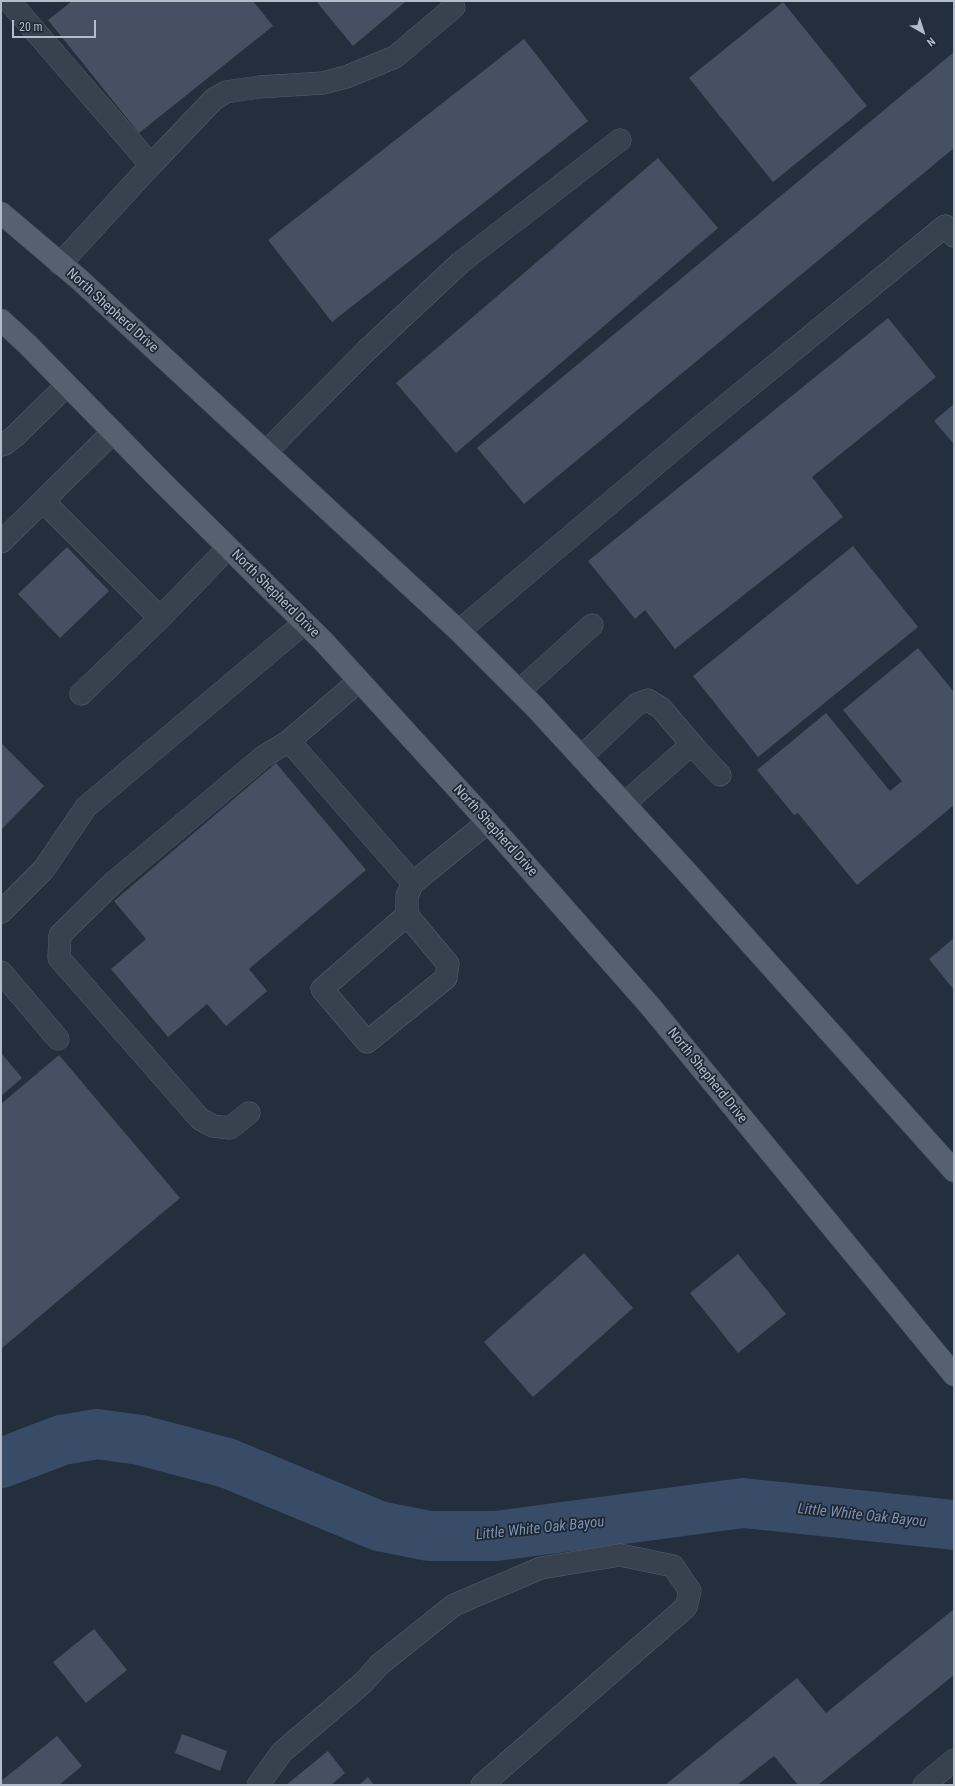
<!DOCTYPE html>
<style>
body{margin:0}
#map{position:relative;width:955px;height:1786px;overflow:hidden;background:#242f3e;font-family:"Roboto Condensed",sans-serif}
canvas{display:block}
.frame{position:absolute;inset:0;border:2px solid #b4bcc9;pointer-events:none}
.north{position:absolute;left:903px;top:12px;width:40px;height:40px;-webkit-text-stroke:3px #1d2633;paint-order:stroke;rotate:141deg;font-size:11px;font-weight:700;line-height:16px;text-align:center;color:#b4bcc9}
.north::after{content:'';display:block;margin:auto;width:14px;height:18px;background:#b4bcc9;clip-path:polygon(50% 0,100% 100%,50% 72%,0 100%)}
.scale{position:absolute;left:12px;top:20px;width:84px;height:18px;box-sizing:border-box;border:2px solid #b4bcc9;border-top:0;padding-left:5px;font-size:12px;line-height:14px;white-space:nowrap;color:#b4bcc9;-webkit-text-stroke:3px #1d2633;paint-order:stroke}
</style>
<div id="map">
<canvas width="955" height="1786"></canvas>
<div class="frame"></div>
<div class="north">N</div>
<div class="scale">20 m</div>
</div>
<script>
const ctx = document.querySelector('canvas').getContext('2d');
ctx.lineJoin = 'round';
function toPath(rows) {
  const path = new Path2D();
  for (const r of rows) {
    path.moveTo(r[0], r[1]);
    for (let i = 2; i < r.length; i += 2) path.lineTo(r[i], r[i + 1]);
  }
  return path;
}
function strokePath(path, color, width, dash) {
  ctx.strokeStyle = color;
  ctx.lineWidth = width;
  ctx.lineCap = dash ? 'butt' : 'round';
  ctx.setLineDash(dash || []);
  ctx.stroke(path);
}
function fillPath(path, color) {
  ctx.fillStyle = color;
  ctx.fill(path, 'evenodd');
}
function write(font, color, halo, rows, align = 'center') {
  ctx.font = font + ' "Roboto Condensed",sans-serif';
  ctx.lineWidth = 3.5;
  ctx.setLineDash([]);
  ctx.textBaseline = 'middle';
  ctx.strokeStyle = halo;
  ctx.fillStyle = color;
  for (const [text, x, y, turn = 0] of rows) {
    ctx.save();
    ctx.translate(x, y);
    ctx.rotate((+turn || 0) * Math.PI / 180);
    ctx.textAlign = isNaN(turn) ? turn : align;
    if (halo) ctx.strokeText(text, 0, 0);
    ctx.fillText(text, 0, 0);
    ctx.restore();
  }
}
strokePath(toPath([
 [1,1463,62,1440,97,1434,140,1440,227,1463,379,1526,429,1536,496,1536,743,1503,954,1525]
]), '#394c67', 50);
fillPath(toPath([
 [72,1,253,1,273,26,139,133,48,20],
 [316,1,405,1,405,2,353,46],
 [783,2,867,106,773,182,689,78],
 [524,39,588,121,332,322,268,240],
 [954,52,954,148,524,504,477,448],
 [658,158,718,228,456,453,396,383],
 [888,318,936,377,812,477,843,517,675,649,645,610,635,619,588,561],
 [954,404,954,444,934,421],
 [853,546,918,627,758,757,693,676],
 [67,547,109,591,60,638,18,594],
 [918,648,954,692,954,805,857,885,798,813,794,815,757,770,826,713,890,791,902,781,843,710],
 [1,743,44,786,1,830],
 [276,763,366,870,249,969,267,991,226,1026,207,1004,168,1037,111,969,146,939,114,901],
 [954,938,954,990,929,959],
 [1,1053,22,1078,1,1096],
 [59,1055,180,1198,1,1349,1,1104],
 [584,1253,633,1308,533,1397,484,1342],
 [738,1254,786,1314,738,1353,690,1293],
 [954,1609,954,1675,818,1785,798,1785,774,1756,737,1785,665,1785,797,1678,826,1713],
 [94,1629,127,1670,86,1703,53,1662],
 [182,1734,227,1751,220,1771,175,1753],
 [57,1736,82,1766,59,1785,1,1785,1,1781],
 [328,1751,345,1773,331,1785,286,1785],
 [368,1777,374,1785,359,1785]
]), '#455162');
const minor = toPath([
 [9,1,151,165,60,264],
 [151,165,214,99,226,92,259,87,323,83,346,77,395,57,454,7],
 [113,432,43,501,160,618,228,548],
 [1,445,5,444,15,436,67,385],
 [266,452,366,351,460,263,620,140],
 [1,542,43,501],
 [459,631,701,426,945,226,954,236],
 [359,681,289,741,413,883,488,822],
 [519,691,592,625],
 [81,694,160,618],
 [581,757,637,704,648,700,661,708,695,748],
 [624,804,684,751,695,748,720,775],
 [1,912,44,869,86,807,304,623],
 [407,915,448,964,446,978,367,1042,322,989,407,915,407,896,413,883],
 [1,972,58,1039],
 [249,1113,230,1128,213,1126,200,1119,59,958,60,935,114,882,263,757,289,741],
 [258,1785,282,1752,364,1682,379,1665,454,1605,541,1568,620,1555,673,1566,690,1591,686,1607,482,1785],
 [924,1785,954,1760]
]);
const major = toPath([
 [1,213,80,280,459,631,535,707,684,869,954,1171],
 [1,320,27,344,163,483,323,641,488,822,650,1006,954,1375]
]);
strokePath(minor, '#565f6c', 23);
strokePath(major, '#414a57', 23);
strokePath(minor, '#38414e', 22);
strokePath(major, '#56606e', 22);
write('14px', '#b4bcc9', '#1d2633', [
 ["North Shepherd Drive",112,311,42],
 ["North Shepherd Drive",275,594,45],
 ["North Shepherd Drive",495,831,48],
 ["North Shepherd Drive",707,1076,51]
]);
write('italic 15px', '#7c92b1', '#1d2633', [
 ["Little White Oak Bayou",862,1516,6],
 ["Little White Oak Bayou",540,1529,-6]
]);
</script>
